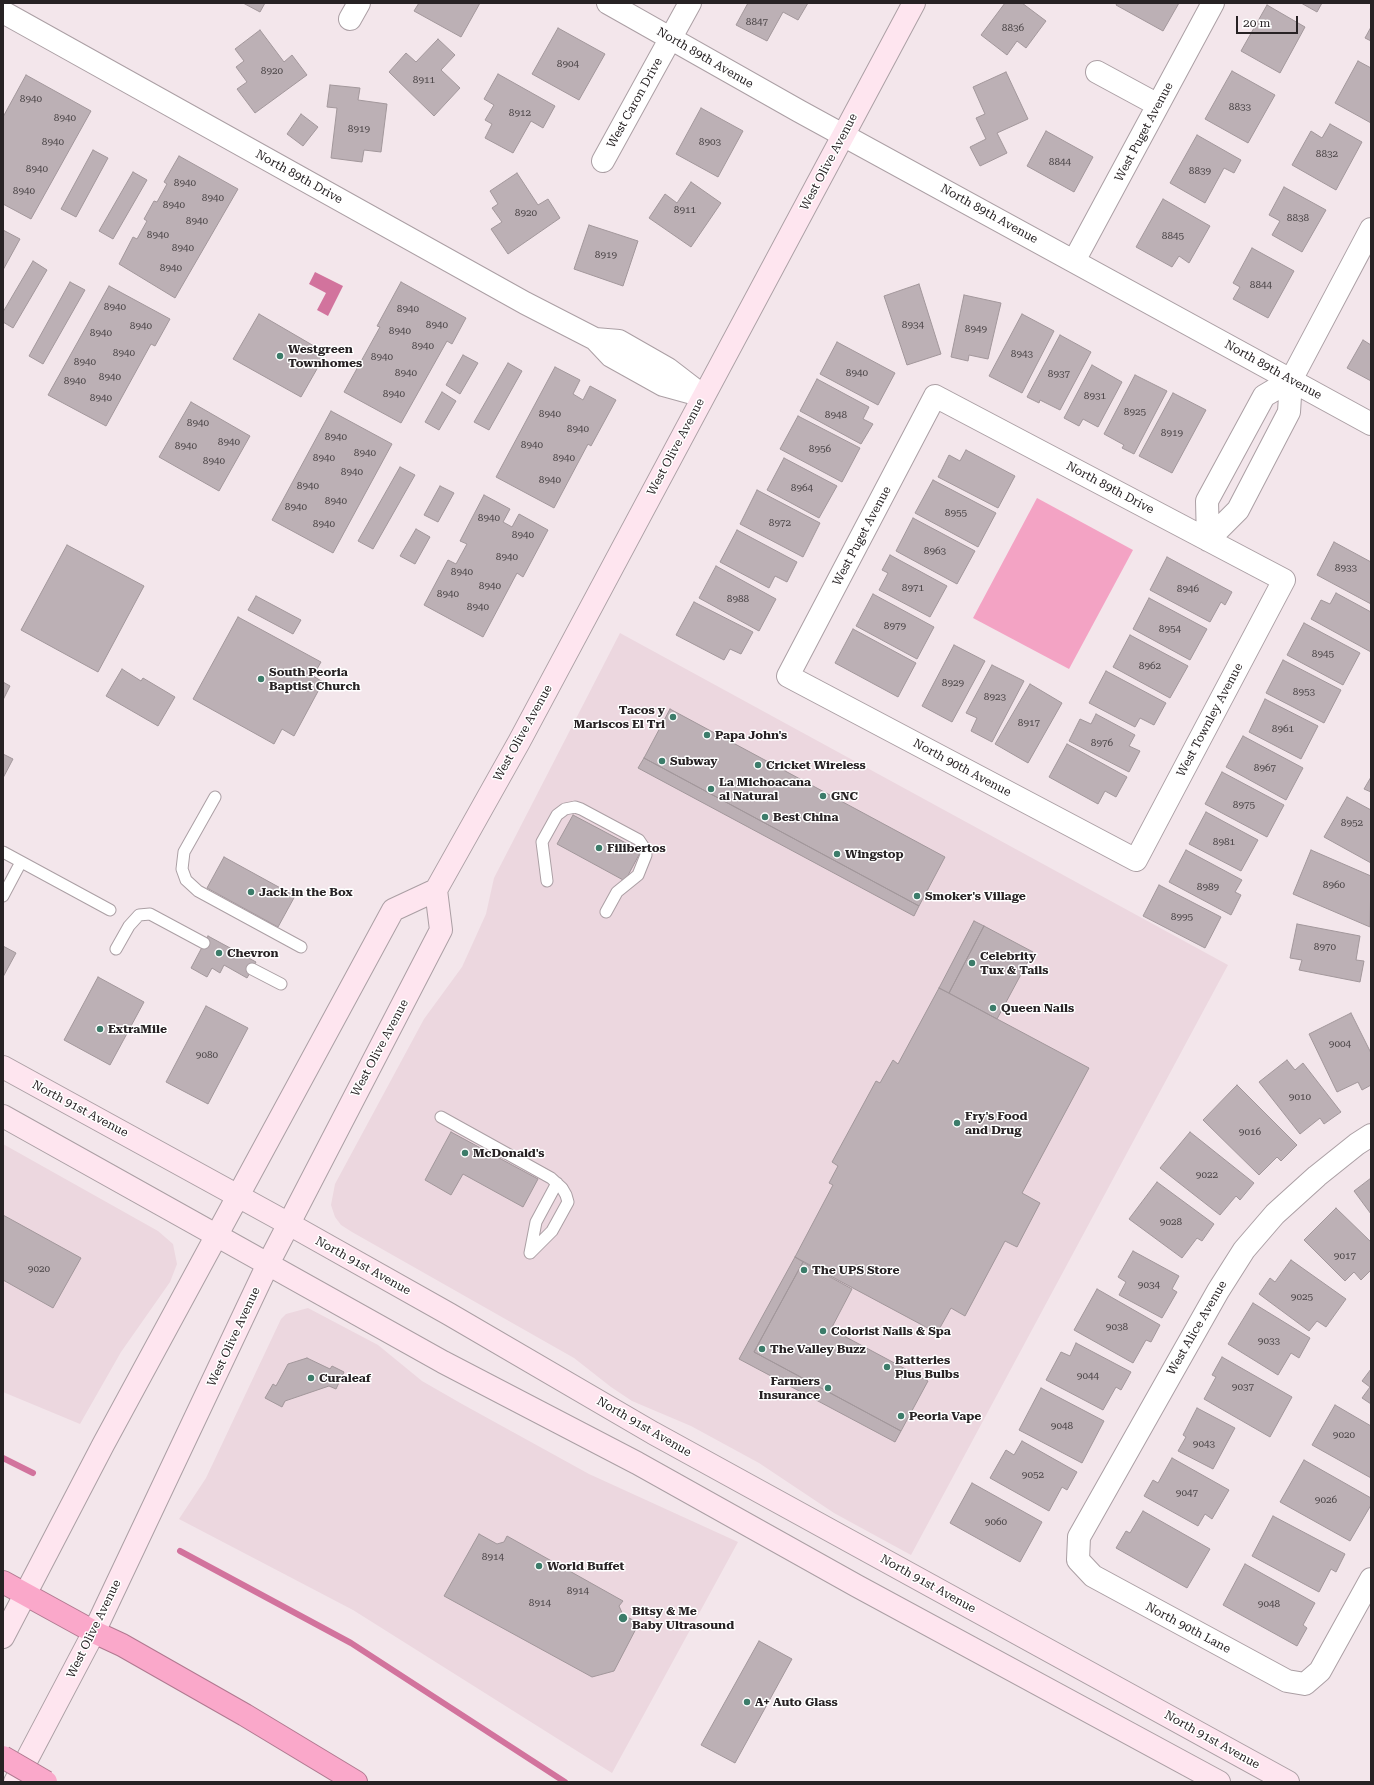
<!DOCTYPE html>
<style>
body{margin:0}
#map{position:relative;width:1374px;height:1785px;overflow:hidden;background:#f3e6eb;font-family:"Roboto Serif",serif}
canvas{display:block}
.frame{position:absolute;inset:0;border:4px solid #272224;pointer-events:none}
.scale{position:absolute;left:1236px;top:16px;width:62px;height:18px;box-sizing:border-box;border:2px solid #272224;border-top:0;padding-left:5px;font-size:12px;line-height:14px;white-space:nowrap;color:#272224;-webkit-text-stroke:3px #fff;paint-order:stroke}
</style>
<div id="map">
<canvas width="1374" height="1785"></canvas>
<div class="frame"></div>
<div class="scale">20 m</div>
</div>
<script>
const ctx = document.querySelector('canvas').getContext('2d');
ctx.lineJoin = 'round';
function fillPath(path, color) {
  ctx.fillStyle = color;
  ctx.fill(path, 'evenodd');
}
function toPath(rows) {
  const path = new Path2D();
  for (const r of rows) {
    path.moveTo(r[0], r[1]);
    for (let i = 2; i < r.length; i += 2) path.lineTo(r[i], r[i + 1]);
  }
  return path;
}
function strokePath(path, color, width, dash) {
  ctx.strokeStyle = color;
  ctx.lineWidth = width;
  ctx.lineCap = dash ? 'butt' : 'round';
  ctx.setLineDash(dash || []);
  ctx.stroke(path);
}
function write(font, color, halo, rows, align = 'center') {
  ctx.font = font + ' "Roboto Serif",serif';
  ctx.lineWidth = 3;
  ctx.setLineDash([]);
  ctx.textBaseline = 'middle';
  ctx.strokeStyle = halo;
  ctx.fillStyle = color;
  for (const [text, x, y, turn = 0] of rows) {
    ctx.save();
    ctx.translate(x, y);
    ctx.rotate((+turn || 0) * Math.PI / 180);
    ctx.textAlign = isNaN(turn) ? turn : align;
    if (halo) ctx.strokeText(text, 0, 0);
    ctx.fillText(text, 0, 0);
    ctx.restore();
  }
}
fillPath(toPath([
 [620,633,1228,965,911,1555,834,1513,759,1463,691,1426,632,1401,611,1387,574,1358,352,1232,341,1225,335,1217,331,1205,335,1184,424,1019,462,967,486,914,494,878],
 [3,1144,158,1231,173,1244,177,1264,170,1282,121,1352,80,1424,3,1392],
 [308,1308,378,1345,422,1381,462,1404,589,1474,738,1542,612,1773,353,1610,179,1519,206,1478,281,1319,286,1314]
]), '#ecd7df');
fillPath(toPath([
 [1037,498,1133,550,1069,669,973,618]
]), '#f3a3c4');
fillPath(toPath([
 [315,272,343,286,328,316,317,310,326,293,309,284]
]), '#d2739d');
strokePath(toPath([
 [3,1458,33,1473],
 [180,1551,351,1643,565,1782]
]), '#d2739d', 6);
const building = toPath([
 [243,3,265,3,260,12,243,3],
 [419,3,480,3,461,37,414,11,419,3],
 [748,3,808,3,798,20,783,12,767,41,736,25,748,3],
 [1005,3,1022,3,1046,21,1026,48,1017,41,1007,55,981,35,1005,3],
 [1117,3,1179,3,1163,31,1116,5,1117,3],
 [1301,3,1322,3,1317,12,1301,3],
 [1267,5,1305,27,1280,73,1241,51,1267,5],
 [1371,27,1371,41,1365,38,1371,27],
 [558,28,605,54,579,100,532,74,558,28],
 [260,30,284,62,292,55,307,75,255,113,237,89,247,82,236,67,244,61,235,49,260,30],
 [438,39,455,55,441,70,460,88,434,116,389,72,406,53,416,62,438,39],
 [1358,61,1371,68,1371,123,1335,103,1358,61],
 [1232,71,1275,95,1248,143,1205,119,1232,71],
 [1006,72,1028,119,997,133,1007,153,980,166,970,147,986,139,976,118,985,114,973,87,1006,72],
 [498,74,555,106,543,128,531,121,513,153,485,138,492,124,485,120,494,105,484,99,498,74],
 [26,75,91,111,31,219,3,204,3,117,26,75],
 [330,85,360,88,358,100,387,104,381,152,364,150,362,162,331,158,337,108,327,107,330,85],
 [701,108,743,131,718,177,676,154,701,108],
 [301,114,318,127,303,146,287,134,301,114],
 [1330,124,1362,142,1336,190,1292,165,1311,131,1322,138,1330,124],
 [1046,131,1093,157,1074,192,1027,166,1046,131],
 [1197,135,1241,160,1234,173,1224,168,1205,203,1170,183,1197,135],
 [93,150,108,158,76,217,61,209,93,150],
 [179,156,238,189,175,298,119,264,133,237,137,239,147,221,144,219,154,201,157,202,167,184,164,182,179,156],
 [133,172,147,180,113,239,99,231,133,172],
 [517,173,538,205,548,199,560,218,508,254,491,229,502,222,492,208,498,204,490,191,517,173],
 [691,182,721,203,691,247,649,218,665,194,677,203,691,182],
 [1284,187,1326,210,1302,252,1272,235,1280,221,1269,215,1284,187],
 [1163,199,1210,226,1189,263,1179,256,1172,267,1136,247,1163,199],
 [589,225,638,241,623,286,574,269,589,225],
 [3,230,20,239,3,270,3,230],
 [1252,248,1294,271,1268,318,1233,299,1240,287,1233,283,1252,248],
 [33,261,47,270,13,328,3,322,3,312,33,261],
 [70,282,85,290,43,364,29,356,70,282],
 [401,282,466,318,452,344,447,341,401,423,344,392,380,327,377,326,401,282],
 [919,284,941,354,907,365,884,296,919,284],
 [109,286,170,319,155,346,151,344,106,426,48,395,109,286],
 [964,295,1001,303,988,359,969,355,968,361,951,357,964,295],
 [259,314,326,353,301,397,233,359,259,314],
 [1022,314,1054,331,1022,393,989,376,1022,314],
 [1060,335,1091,352,1060,410,1040,400,1039,403,1027,397,1060,335],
 [1363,340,1371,345,1371,381,1347,368,1363,340],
 [837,342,895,373,878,405,820,374,837,342],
 [463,355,478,363,460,394,446,385,463,355],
 [508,363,522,371,489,430,474,422,508,363],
 [1092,365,1122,382,1098,427,1083,419,1079,426,1064,418,1092,365],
 [555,367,580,380,573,394,583,400,590,386,616,400,591,446,588,444,554,508,496,477,555,367],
 [1135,375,1167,391,1134,454,1122,448,1124,445,1104,434,1135,375],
 [817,379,869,407,863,419,873,424,861,444,800,411,817,379],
 [442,392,456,401,439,430,425,422,442,392],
 [1173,393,1206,410,1172,473,1139,456,1173,393],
 [191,402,250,436,219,491,159,457,191,402],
 [331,411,392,444,333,553,272,520,331,411],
 [798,416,860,448,842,482,780,449,798,416],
 [966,450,1015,476,998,508,938,477,949,455,960,461,966,450],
 [784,458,837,486,819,518,767,490,784,458],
 [400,467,415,475,373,549,358,541,400,467],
 [933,480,996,513,978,547,915,513,933,480],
 [440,486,454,493,438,522,424,515,440,486],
 [757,490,820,523,803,557,740,524,757,490],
 [484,495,510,509,503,522,512,527,519,514,548,530,523,577,517,573,483,637,424,605,448,560,456,564,467,544,460,541,484,495],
 [913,518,975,551,957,584,896,551,913,518],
 [416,529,430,537,415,564,400,556,416,529],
 [737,530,797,562,787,582,775,576,769,588,720,562,737,530],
 [1334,542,1371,562,1371,604,1317,575,1334,542],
 [67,545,144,586,98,672,21,630,67,545],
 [890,555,947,586,930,617,879,590,888,573,882,570,890,555],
 [1167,557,1232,592,1225,605,1221,602,1210,622,1150,590,1167,557],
 [716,566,776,599,759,631,699,598,716,566],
 [1336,593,1371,612,1371,652,1311,619,1321,600,1330,604,1336,593],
 [873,594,934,627,917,659,856,626,873,594],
 [256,596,301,620,293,634,248,610,256,596],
 [1149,598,1207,629,1190,660,1133,629,1149,598],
 [694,602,753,632,741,654,730,649,724,660,676,635,694,602],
 [238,617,321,662,313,676,323,682,294,736,282,729,274,744,193,699,238,617],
 [1304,623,1360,653,1343,685,1287,655,1304,623],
 [853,629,916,663,898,697,835,663,853,629],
 [1130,635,1188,666,1170,698,1113,667,1130,635],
 [954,645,985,661,952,722,922,706,954,645],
 [1283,660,1341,690,1324,723,1266,693,1283,660],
 [992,665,1024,681,992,742,971,731,977,718,966,713,992,665],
 [122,669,141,681,143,678,175,697,158,726,106,696,122,669],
 [1106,671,1166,703,1154,725,1140,718,1135,727,1089,703,1106,671],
 [3,682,10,686,3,700,3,682],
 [1030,684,1062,703,1028,763,995,744,1030,684],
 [1265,699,1318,726,1301,759,1249,732,1265,699],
 [670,709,945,857,919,906,644,758,670,709],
 [1096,714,1135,735,1129,746,1140,751,1129,772,1069,741,1080,719,1091,724,1096,714],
 [1243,736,1303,768,1286,800,1226,767,1243,736],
 [1067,744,1127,777,1116,797,1105,791,1098,804,1049,777,1067,744],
 [3,754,13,759,3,778,3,754],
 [644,758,919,906,914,916,638,768,644,758],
 [1222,772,1284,805,1267,837,1205,804,1222,772],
 [1371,777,1371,792,1364,789,1371,777],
 [1347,797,1371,810,1371,863,1324,837,1347,797],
 [1206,812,1258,840,1241,871,1189,844,1206,812],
 [573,815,641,851,625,881,557,844,573,815],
 [1186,850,1242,880,1235,892,1241,895,1231,915,1169,882,1186,850],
 [1311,850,1371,876,1370,927,1293,894,1311,850],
 [224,857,295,896,278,927,207,888,224,857],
 [1159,885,1221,917,1205,948,1143,916,1159,885],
 [974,921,984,926,949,993,939,988,974,921],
 [1297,924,1360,936,1356,960,1364,961,1360,982,1299,970,1302,960,1290,958,1297,924],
 [984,926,1033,952,997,1019,949,993,984,926],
 [208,936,256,962,247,978,224,965,220,973,212,968,207,977,191,968,208,936],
 [3,946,16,953,3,977,3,946],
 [98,977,144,1002,110,1065,64,1040,98,977],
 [939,988,1089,1068,1022,1193,1040,1203,1017,1247,1005,1241,965,1316,951,1308,937,1333,795,1257,833,1185,829,1183,838,1166,832,1162,876,1081,880,1083,893,1060,898,1064,939,988],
 [206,1006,248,1028,208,1104,166,1082,206,1006],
 [1351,1013,1371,1053,1371,1085,1362,1090,1358,1082,1337,1092,1309,1034,1351,1013],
 [1287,1060,1295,1070,1303,1063,1341,1112,1324,1124,1320,1118,1300,1134,1259,1082,1287,1060],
 [1237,1085,1297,1145,1281,1161,1277,1157,1259,1175,1203,1120,1237,1085],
 [451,1132,538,1179,523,1207,463,1174,451,1195,425,1180,451,1132],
 [1190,1132,1254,1183,1240,1200,1236,1196,1220,1215,1160,1168,1190,1132],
 [1371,1178,1371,1214,1354,1191,1371,1178],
 [1157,1182,1214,1224,1202,1241,1197,1238,1182,1258,1129,1219,1157,1182],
 [1336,1208,1371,1242,1371,1270,1361,1280,1354,1272,1345,1281,1304,1240,1336,1208],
 [3,1215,81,1258,53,1308,3,1280,3,1215],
 [1133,1251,1179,1276,1172,1289,1177,1292,1162,1318,1119,1295,1126,1282,1118,1277,1133,1251],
 [795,1257,803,1262,754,1352,901,1431,895,1442,739,1359,795,1257],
 [1291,1260,1346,1299,1326,1327,1317,1321,1309,1331,1259,1294,1270,1278,1275,1282,1291,1260],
 [803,1262,852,1289,831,1329,928,1381,901,1431,754,1352,803,1262],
 [1097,1289,1160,1325,1151,1342,1146,1340,1133,1363,1074,1330,1097,1289],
 [1253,1303,1310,1338,1299,1358,1291,1353,1278,1375,1228,1344,1253,1303],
 [1076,1343,1131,1372,1121,1390,1116,1387,1103,1410,1046,1380,1061,1352,1070,1356,1076,1343],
 [1222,1357,1292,1397,1270,1437,1204,1399,1216,1377,1212,1375,1222,1357],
 [307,1358,330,1369,332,1366,344,1372,336,1389,329,1386,285,1401,282,1407,265,1398,273,1384,276,1386,288,1364,307,1358],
 [1371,1369,1371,1404,1362,1398,1370,1387,1362,1381,1371,1369],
 [1041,1388,1104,1421,1082,1463,1019,1430,1041,1388],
 [1335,1405,1371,1426,1371,1478,1312,1445,1335,1405],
 [1197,1408,1235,1428,1213,1469,1178,1451,1186,1437,1183,1435,1197,1408],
 [1022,1441,1077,1472,1067,1490,1062,1487,1049,1511,990,1478,1006,1450,1014,1455,1022,1441],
 [1172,1458,1229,1490,1212,1519,1205,1514,1198,1526,1144,1496,1153,1480,1158,1483,1172,1458],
 [1304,1460,1371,1498,1371,1505,1350,1541,1280,1502,1304,1460],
 [972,1483,1042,1522,1020,1562,950,1523,972,1483],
 [1143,1511,1210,1549,1187,1588,1116,1548,1126,1531,1130,1533,1143,1511],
 [1273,1516,1345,1554,1336,1572,1331,1569,1319,1592,1252,1556,1273,1516],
 [479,1534,497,1544,504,1542,507,1536,623,1601,619,1606,623,1615,639,1623,614,1671,592,1677,444,1596,479,1534],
 [1245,1564,1315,1603,1303,1625,1307,1628,1297,1646,1223,1605,1245,1564],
 [759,1641,792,1659,735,1763,701,1745,759,1641]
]);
fillPath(building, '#bcb0b5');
strokePath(building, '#a2979b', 1);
const service = toPath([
 [215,797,184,852,182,869,186,880,198,891,301,947],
 [3,852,110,910],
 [547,881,542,842,557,815,565,809,575,807,581,809,639,840,645,849,646,855,638,875,617,892,606,912],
 [3,896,21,862],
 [116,949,129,926,139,915,150,914,204,943],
 [252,969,281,984],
 [441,1117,551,1178,562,1188,566,1195,568,1202,552,1231,530,1253],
 [530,1253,536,1222,557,1183]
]);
const minor = toPath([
 [608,3,799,111,1371,424],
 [3,12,525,303,595,339,611,356,663,385,703,396],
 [350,19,359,3],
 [1097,72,1158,105],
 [603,161,690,3],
 [1074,261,1213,3],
 [595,339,619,341,668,369,694,389],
 [935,396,1284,580,1136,860,788,676,935,396],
 [1208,540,1238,510,1289,412,1291,380,1371,229],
 [1208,540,1207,501,1264,396,1291,380],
 [1371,1135,1357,1144,1317,1176,1275,1214,1244,1250,1218,1291,1079,1537,1078,1560,1093,1576,1287,1681,1305,1684,1320,1671,1371,1579]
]);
const secondary = toPath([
 [3,1067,289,1224,449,1314,653,1433,1288,1782],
 [3,1116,443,1362,637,1463,857,1586,1219,1782],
 [3,1637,103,1445,393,910,436,890,519,742,914,3],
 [15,1782,94,1632,268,1264,441,930,436,890]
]);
const motorway = toPath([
 [3,1582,94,1632,122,1645,245,1715,356,1782]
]);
strokePath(service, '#ab9fa4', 13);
strokePath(minor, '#ab9fa4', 24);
strokePath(secondary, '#ab9fa4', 24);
strokePath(motorway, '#b07990', 24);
strokePath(service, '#fff', 11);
strokePath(minor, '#fff', 22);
strokePath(secondary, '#fee5ef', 22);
strokePath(motorway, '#faa8ca', 22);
const motorwayBridge = toPath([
 [3,1757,46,1782]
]);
strokePath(motorwayBridge, '#b07990', 24, []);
strokePath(motorwayBridge, '#faa8ca', 22);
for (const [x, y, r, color] of [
 [280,356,4,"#3c7c6a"],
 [261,679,4,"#3c7c6a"],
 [673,717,4,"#3c7c6a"],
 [707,735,4,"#3c7c6a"],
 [662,761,4,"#3c7c6a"],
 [758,765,4,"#3c7c6a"],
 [711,789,4,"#3c7c6a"],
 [823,796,4,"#3c7c6a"],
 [765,817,4,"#3c7c6a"],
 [599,848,4,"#3c7c6a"],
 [837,854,4,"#3c7c6a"],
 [251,892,4,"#3c7c6a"],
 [917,896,4,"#3c7c6a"],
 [219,953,4,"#3c7c6a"],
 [972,963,4,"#3c7c6a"],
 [993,1008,4,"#3c7c6a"],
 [100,1029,4,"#3c7c6a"],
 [957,1123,4,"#3c7c6a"],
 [465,1153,4,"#3c7c6a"],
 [804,1270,4,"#3c7c6a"],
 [823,1331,4,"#3c7c6a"],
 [762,1349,4,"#3c7c6a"],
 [887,1367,4,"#3c7c6a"],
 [311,1378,4,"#3c7c6a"],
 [828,1388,4,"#3c7c6a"],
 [901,1416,4,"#3c7c6a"],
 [539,1566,4,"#3c7c6a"],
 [623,1618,5,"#3c7c6a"],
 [747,1702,4,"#3c7c6a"]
]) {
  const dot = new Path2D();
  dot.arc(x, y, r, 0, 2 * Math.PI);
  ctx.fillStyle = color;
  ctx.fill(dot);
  strokePath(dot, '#fff', 1.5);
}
write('10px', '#4c4648', null, [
 ["8847",757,22],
 ["8836",1013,28],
 ["8904",568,64],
 ["8920",272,71],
 ["8911",424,80],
 ["8940",31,99],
 ["8833",1240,107],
 ["8912",520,113],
 ["8940",65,118],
 ["8919",359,129],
 ["8940",53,142],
 ["8903",710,142],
 ["8832",1327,154],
 ["8844",1060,162],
 ["8940",37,169],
 ["8839",1200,171],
 ["8940",185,183],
 ["8940",24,191],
 ["8940",213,198],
 ["8940",174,205],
 ["8911",685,210],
 ["8920",526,213],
 ["8838",1298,218],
 ["8940",197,221],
 ["8940",158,235],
 ["8845",1173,236],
 ["8940",183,248],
 ["8919",606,255],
 ["8940",171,268],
 ["8844",1261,285],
 ["8940",115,307],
 ["8940",408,309],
 ["8940",437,325],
 ["8934",913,325],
 ["8940",141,326],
 ["8949",976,329],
 ["8940",400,331],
 ["8940",101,333],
 ["8940",423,346],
 ["8940",124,353],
 ["8943",1022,354],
 ["8940",382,357],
 ["8940",85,362],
 ["8940",406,373],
 ["8940",857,373],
 ["8937",1059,374],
 ["8940",110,377],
 ["8940",75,381],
 ["8940",394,394],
 ["8931",1095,396],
 ["8940",101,398],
 ["8925",1135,412],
 ["8940",550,414],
 ["8948",836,415],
 ["8940",198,423],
 ["8940",578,429],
 ["8919",1172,433],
 ["8940",336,437],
 ["8940",229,442],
 ["8940",532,445],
 ["8940",186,446],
 ["8956",820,449],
 ["8940",365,453],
 ["8940",324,458],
 ["8940",564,458],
 ["8940",214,461],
 ["8940",352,472],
 ["8940",550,480],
 ["8940",308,486],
 ["8964",802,488],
 ["8940",336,501],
 ["8940",296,507],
 ["8955",956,513],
 ["8940",489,518],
 ["8972",780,523],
 ["8940",324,524],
 ["8940",523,535],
 ["8963",935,551],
 ["8940",507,557],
 ["8933",1346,568],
 ["8940",462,572],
 ["8940",490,586],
 ["8971",913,588],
 ["8946",1188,589],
 ["8940",448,594],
 ["8988",738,599],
 ["8940",478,607],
 ["8979",895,626],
 ["8954",1170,629],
 ["8945",1323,654],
 ["8962",1150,666],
 ["8929",953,683],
 ["8953",1304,692],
 ["8923",995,697],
 ["8917",1029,723],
 ["8961",1283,729],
 ["8976",1102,743],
 ["8967",1265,768],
 ["8975",1244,805],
 ["8952",1352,823],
 ["8981",1224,842],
 ["8960",1334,885],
 ["8989",1208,887],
 ["8995",1182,917],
 ["8970",1325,947],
 ["9004",1340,1044],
 ["9080",207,1055],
 ["9010",1300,1097],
 ["9016",1250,1132],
 ["9022",1207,1175],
 ["9028",1171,1222],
 ["9017",1345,1256],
 ["9020",39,1269],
 ["9034",1149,1285],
 ["9025",1302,1297],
 ["9038",1117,1327],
 ["9033",1269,1341],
 ["9044",1088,1376],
 ["9037",1243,1387],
 ["9048",1062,1426],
 ["9020",1344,1435],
 ["9043",1204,1444],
 ["9052",1033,1475],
 ["9047",1187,1493],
 ["9026",1326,1500],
 ["9060",996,1522],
 ["8914",493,1557],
 ["8914",578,1591],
 ["8914",540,1603],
 ["9048",1269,1604]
]);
write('12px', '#272224', '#fff', [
 ["North 89th Avenue",705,58,30],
 ["West Caron Drive",635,103,-61],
 ["West Puget Avenue",1144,132,-62],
 ["West Olive Avenue",829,162,-62],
 ["North 89th Drive",299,177,29],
 ["North 89th Avenue",989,214,29],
 ["North 89th Avenue",1273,370,29],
 ["West Olive Avenue",676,447,-62],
 ["North 89th Drive",1110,488,28],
 ["West Puget Avenue",862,536,-62],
 ["West Townley Avenue",1210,720,-62],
 ["West Olive Avenue",523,733,-61],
 ["North 90th Avenue",962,768,28],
 ["West Olive Avenue",380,1048,-62],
 ["North 91st Avenue",80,1109,28],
 ["North 91st Avenue",363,1266,29],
 ["West Alice Avenue",1197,1328,-60],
 ["West Olive Avenue",234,1337,-65],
 ["North 91st Avenue",644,1427,30],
 ["North 91st Avenue",928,1584,29],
 ["North 90th Lane",1188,1628,28],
 ["West Olive Avenue",94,1629,-64],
 ["North 91st Avenue",1212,1740,29]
]);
write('bold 12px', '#272224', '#fff', [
 ["Westgreen",288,349],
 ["Townhomes",288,363],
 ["South Peoria",269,672],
 ["Baptist Church",269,686],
 ["Tacos y",665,710,"right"],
 ["Mariscos El Tri",665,724,"right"],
 ["Papa John's",715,735],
 ["Subway",670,761],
 ["Cricket Wireless",766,765],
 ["La Michoacana",719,782],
 ["al Natural",719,796],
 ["GNC",831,796],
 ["Best China",773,817],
 ["Filibertos",607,848],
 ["Wingstop",845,854],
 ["Jack in the Box",259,892],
 ["Smoker's Village",925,896],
 ["Chevron",227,953],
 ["Celebrity",980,956],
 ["Tux & Tails",980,970],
 ["Queen Nails",1001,1008],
 ["ExtraMile",108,1029],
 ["Fry's Food",965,1116],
 ["and Drug",965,1130],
 ["McDonald's",473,1153],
 ["The UPS Store",812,1270],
 ["Colorist Nails & Spa",831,1331],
 ["The Valley Buzz",770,1349],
 ["Batteries",895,1360],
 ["Plus Bulbs",895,1374],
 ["Curaleaf",319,1378],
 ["Farmers",820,1381,"right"],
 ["Insurance",820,1395,"right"],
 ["Peoria Vape",909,1416],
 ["World Buffet",547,1566],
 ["Bitsy & Me",632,1611],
 ["Baby Ultrasound",632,1625],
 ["A+ Auto Glass",755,1702]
], 'left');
</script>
